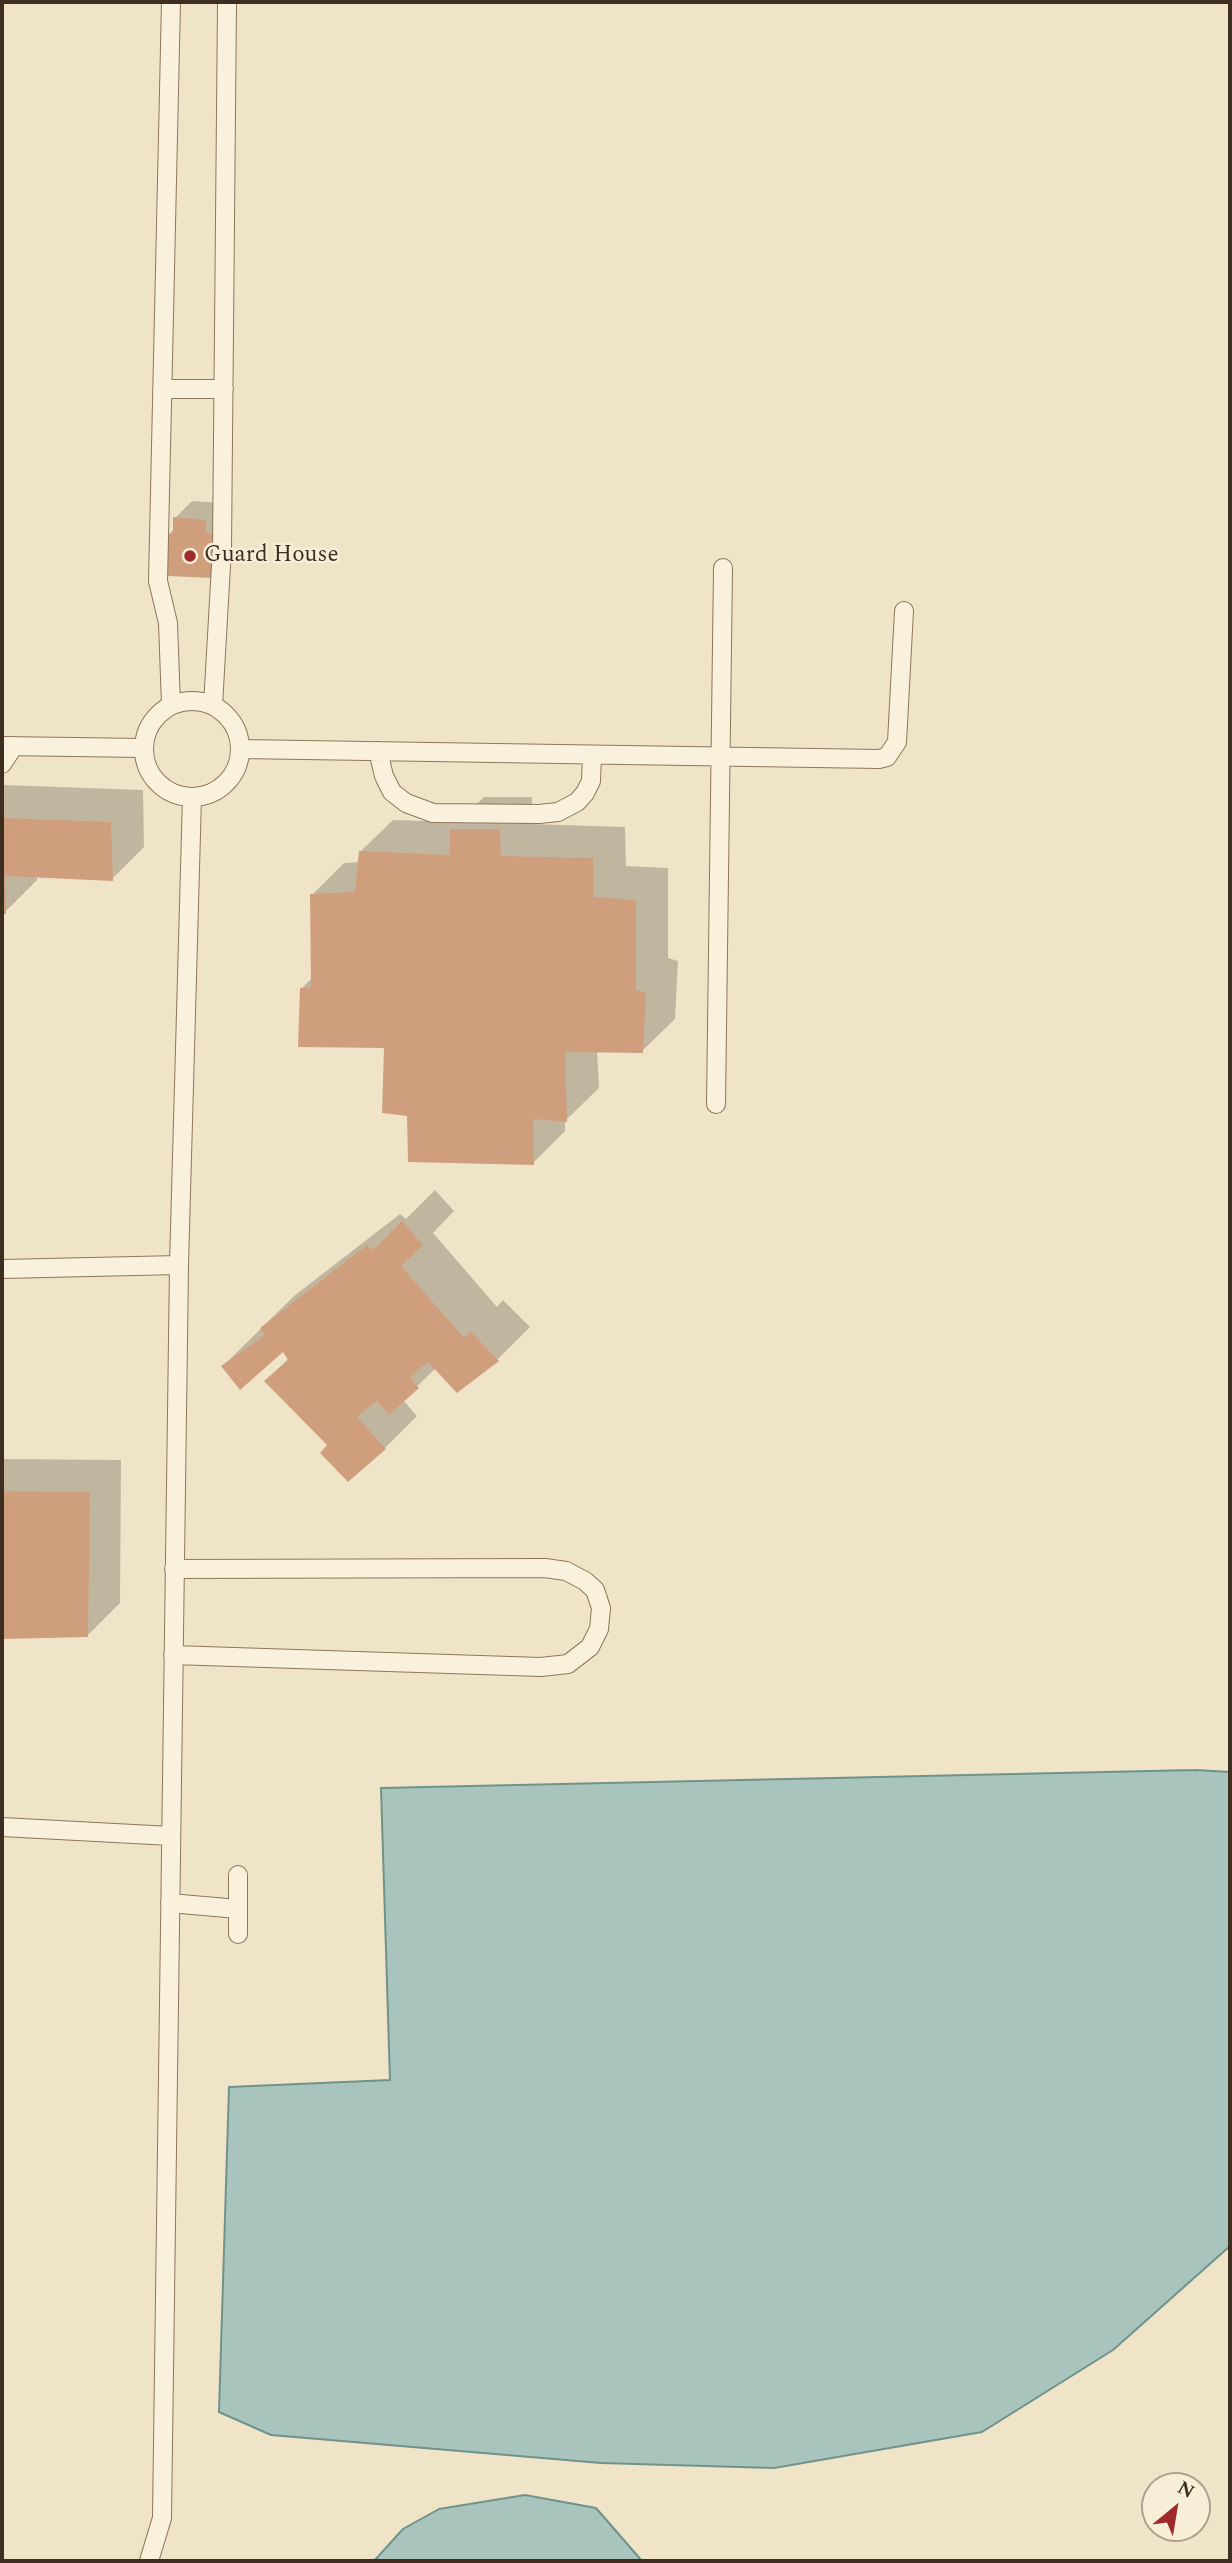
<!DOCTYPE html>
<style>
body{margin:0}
#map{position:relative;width:1232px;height:2563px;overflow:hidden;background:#f0e4c8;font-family:Spectral,serif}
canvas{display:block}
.frame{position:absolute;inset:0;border:4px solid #3d2e20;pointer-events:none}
.north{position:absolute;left:1141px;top:2472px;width:70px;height:70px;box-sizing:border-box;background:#f7eed8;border:2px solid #ada18e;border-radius:50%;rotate:30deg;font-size:19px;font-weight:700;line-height:28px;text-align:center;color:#3d2e20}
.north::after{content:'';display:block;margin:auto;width:24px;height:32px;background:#9e2a2b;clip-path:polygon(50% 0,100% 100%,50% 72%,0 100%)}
</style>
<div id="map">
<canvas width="1232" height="2563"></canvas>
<div class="frame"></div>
<div class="north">N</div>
</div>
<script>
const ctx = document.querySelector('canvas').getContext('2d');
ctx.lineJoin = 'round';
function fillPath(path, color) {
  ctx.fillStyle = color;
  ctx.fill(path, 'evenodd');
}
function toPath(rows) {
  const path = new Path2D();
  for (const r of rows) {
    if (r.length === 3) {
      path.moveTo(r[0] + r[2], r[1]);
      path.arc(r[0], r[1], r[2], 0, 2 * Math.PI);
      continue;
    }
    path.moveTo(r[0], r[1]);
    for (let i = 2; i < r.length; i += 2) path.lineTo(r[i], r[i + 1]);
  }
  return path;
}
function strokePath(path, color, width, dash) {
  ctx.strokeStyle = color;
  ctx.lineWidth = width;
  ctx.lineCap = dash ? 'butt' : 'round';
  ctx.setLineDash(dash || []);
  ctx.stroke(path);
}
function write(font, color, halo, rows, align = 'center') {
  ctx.font = font + ' Spectral,serif';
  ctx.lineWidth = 5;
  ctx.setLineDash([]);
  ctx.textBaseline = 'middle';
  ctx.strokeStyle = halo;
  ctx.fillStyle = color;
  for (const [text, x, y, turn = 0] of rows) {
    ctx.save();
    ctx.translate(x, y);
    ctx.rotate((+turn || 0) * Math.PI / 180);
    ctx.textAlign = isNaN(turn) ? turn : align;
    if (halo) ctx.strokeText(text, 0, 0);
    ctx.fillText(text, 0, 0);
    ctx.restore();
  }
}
const water = toPath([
 [1195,1770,1230,1772,1230,2246,1113,2350,982,2432,774,2468,601,2463,271,2435,219,2412,229,2087,390,2080,381,1788,1195,1770],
 [525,2495,596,2508,642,2561,374,2561,403,2529,439,2509,525,2495]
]);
fillPath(water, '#a9c4bc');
strokePath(water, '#6f938a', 2);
fillPath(toPath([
 [192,501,222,503,228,559,211,576,168,535,175,528,175,518],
 [2,785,143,790,144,847,112,879,37,876,37,880,5,912,2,912],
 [484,797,532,797,532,824,625,827,626,866,668,868,668,958,678,961,675,1019,642,1051,597,1051,599,1088,565,1121,565,1131,533,1163,409,1114,386,1046,301,989,313,977,312,895,344,863,360,862,360,852,393,820,459,822],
 [435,1190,454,1211,433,1233,497,1307,503,1300,530,1327,498,1359,457,1391,436,1368,403,1400,417,1416,385,1448,330,1445,266,1381,289,1358,283,1349,223,1366,294,1296,400,1214,406,1219],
 [2,1459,121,1460,120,1603,88,1635,2,1637]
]), '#0003');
fillPath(toPath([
 [173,517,206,520,206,532,213,534,211,578,168,576,166,535,173,533],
 [2,818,111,822,113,881,5,876,6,914,2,914],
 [450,829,500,829,501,856,593,858,594,897,636,900,636,990,646,993,643,1053,565,1052,567,1122,533,1119,534,1165,408,1162,407,1116,382,1113,384,1048,298,1047,300,988,311,988,310,894,355,892,359,851,450,855],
 [402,1221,423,1245,401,1266,464,1338,470,1331,499,1361,457,1393,428,1362,410,1377,419,1388,389,1415,377,1401,357,1417,386,1449,348,1482,320,1453,327,1445,264,1381,288,1360,283,1352,240,1390,221,1366,265,1335,260,1328,367,1245,373,1250],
 [2,1491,90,1492,88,1637,2,1639]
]), '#cf9f7d');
const lane = toPath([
 [162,389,224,389],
 [192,749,48],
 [171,705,168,623,158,581,171,2],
 [213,706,222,548,227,2],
 [2,746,143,748],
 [240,749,879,759,887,757,897,742,904,611],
 [378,751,384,776,392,792,406,803,433,813,539,814,558,812,577,802,585,793,591,781,592,755],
 [2,764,14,746],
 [716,1104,723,568],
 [2,1269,179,1265],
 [173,1655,541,1667,568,1664,590,1647,599,1629,601,1608,595,1590,585,1581,566,1571,545,1568,174,1569],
 [2,1827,171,1836],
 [170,1903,238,1909],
 [238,1934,238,1875],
 [149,2561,162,2518,179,1265,192,797]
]);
strokePath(lane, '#8d765c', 20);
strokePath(lane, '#faf1dc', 18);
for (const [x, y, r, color] of [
 [190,556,7,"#9e2a2b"]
]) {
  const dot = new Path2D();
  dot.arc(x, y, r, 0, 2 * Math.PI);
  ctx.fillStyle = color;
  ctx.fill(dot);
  strokePath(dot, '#f7eed8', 2.5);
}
write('23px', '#3d2e20', '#f7eed8', [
 ["Guard House",204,556]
], 'left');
</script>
